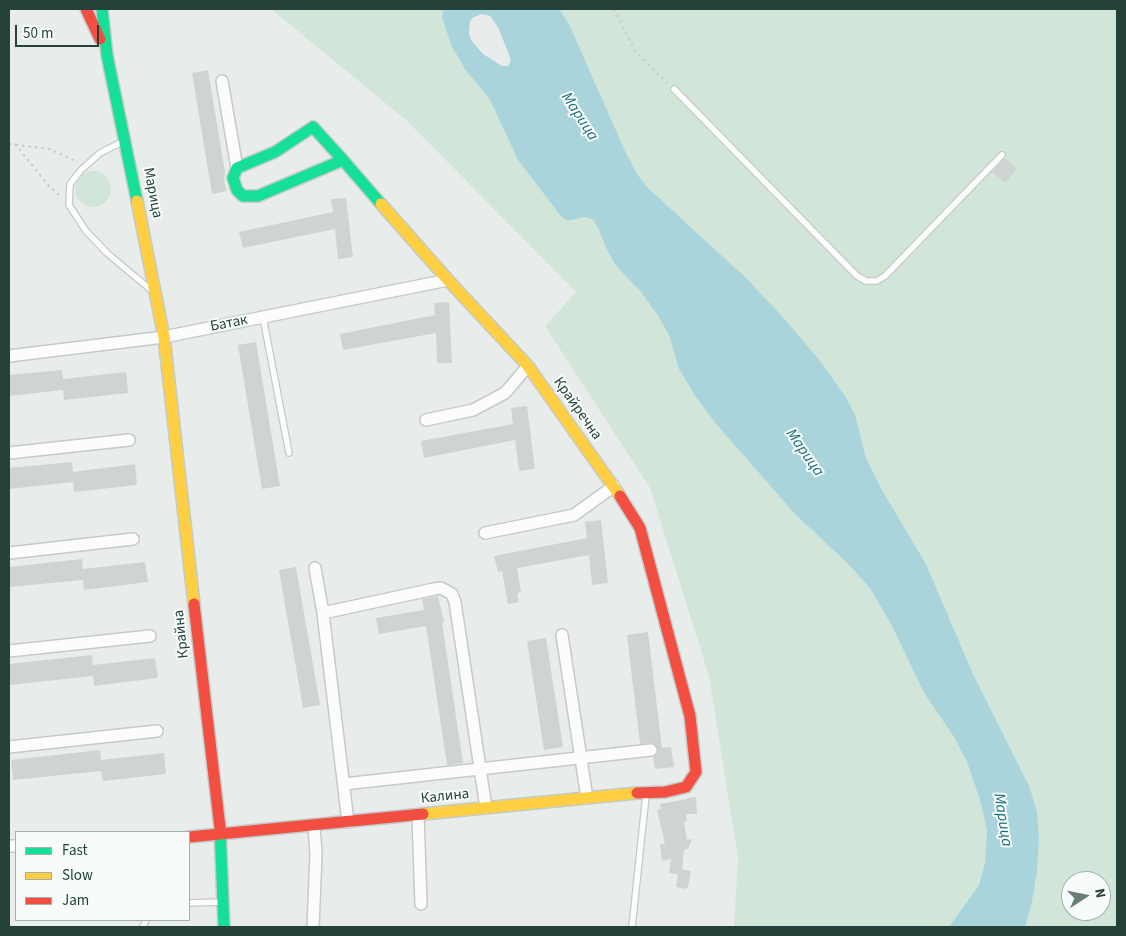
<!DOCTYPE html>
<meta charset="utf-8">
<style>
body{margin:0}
#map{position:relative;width:1126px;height:936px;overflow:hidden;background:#e8edeb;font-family:"Source Sans 3",sans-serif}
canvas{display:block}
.frame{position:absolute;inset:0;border:10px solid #24423a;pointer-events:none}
.legend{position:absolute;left:15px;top:831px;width:175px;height:90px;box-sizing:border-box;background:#f7fbf9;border:1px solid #a3b1ad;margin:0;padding:6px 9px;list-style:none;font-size:15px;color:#24423a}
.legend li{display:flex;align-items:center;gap:10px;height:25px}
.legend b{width:25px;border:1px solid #a3b1ad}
.north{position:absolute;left:1061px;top:871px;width:50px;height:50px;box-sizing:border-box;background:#f7fbf9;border:1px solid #a3b1ad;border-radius:50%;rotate:79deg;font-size:14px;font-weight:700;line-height:20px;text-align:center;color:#24423a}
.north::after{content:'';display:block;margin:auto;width:18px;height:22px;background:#697e78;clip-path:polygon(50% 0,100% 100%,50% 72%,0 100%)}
.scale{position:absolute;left:15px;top:25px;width:84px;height:22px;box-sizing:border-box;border:2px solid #24423a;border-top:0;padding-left:6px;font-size:15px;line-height:18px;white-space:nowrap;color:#24423a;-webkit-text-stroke:4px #f7fbf9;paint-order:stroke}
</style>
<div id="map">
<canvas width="1126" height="936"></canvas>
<div class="frame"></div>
<ul class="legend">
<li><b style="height:6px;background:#16e098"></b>Fast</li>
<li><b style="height:6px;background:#ffcf43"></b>Slow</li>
<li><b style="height:6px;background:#f24e42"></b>Jam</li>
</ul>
<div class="north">N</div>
<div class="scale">50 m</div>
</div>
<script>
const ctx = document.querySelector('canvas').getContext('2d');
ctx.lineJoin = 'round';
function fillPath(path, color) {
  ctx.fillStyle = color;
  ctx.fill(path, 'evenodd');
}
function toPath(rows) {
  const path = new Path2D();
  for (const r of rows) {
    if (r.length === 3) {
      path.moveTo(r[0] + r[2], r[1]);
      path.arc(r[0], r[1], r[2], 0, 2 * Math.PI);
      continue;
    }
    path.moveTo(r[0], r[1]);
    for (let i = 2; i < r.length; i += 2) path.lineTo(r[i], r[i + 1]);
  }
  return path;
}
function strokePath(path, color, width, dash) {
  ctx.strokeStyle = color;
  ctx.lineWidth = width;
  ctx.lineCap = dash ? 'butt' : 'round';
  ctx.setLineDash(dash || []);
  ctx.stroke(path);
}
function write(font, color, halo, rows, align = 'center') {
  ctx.font = font + ' "Source Sans 3",sans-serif';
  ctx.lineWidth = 4;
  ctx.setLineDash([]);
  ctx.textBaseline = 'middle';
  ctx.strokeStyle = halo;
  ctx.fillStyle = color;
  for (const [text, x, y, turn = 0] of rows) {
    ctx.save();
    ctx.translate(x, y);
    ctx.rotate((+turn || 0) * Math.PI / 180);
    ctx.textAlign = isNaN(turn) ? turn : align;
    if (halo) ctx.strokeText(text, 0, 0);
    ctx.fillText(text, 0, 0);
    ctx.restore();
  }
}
fillPath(toPath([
 [271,9,443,9,442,18,452,47,466,71,485,93,491,102,518,160,560,215,566,220,585,217,593,220,597,226,607,250,616,266,641,292,658,316,669,335,679,369,716,424,795,514,847,563,870,588,891,624,924,693,954,737,967,762,980,800,987,830,985,863,979,885,949,927,734,927,738,858,709,676,650,488,545,326,576,292,406,120],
 [559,9,1117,9,1117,927,1025,927,1031,907,1037,872,1039,839,1037,812,1030,788,973,674,926,564,882,490,866,458,855,414,845,396,821,362,783,317,745,277,647,187,638,175,626,153,569,24],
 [1071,881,1101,881,1101,911,1071,911],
 [93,189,18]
]), '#d1e6d8');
fillPath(toPath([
 [443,9,559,9,569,24,626,153,638,175,647,187,745,277,783,317,821,362,845,396,855,414,866,458,882,490,926,564,973,674,1030,788,1037,812,1039,839,1037,872,1031,907,1025,927,949,927,979,885,985,863,987,830,980,800,967,762,954,737,924,693,891,624,870,588,847,563,795,514,716,424,696,397,679,369,669,335,658,316,641,292,616,266,607,250,597,226,593,220,585,217,571,220,566,220,560,215,518,160,491,102,485,93,466,71,452,47,442,18],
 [481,14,490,16,498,27,511,60,508,66,502,66,483,54,471,40,469,33,470,21,472,18]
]), '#a9d4db');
fillPath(toPath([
 [208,70,225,172,224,181,227,191,212,194,192,73],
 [1005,158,1017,169,1005,183,992,172],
 [346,198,353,257,338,259,335,229,243,248,239,232,333,212,331,199],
 [449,302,452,363,437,363,436,333,343,350,340,334,435,315,434,303],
 [256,342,280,486,262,489,238,345],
 [62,370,63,379,126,372,128,393,64,400,63,390,9,396,9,375],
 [527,406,535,469,519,471,515,440,424,458,421,441,513,424,511,408],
 [72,462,73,472,135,464,137,485,74,492,73,482,9,489,9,468],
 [601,520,608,583,592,585,589,555,517,568,521,592,517,593,519,602,508,604,502,571,498,572,494,556,587,538,585,522],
 [82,559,83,569,145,562,148,582,84,590,83,580,9,587,9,567],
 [296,567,320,705,303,708,279,570],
 [438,596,444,622,442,623,463,763,447,765,426,626,379,634,376,618,424,610,422,599],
 [648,632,662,748,671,747,674,767,655,769,653,757,658,753,657,746,651,743,640,744,627,635],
 [546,638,563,747,544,750,527,641],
 [92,655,93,665,155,658,158,678,94,686,93,676,9,685,9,664],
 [100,750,101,760,164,753,166,774,103,781,101,771,13,780,11,760],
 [696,797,697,814,686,814,687,821,684,822,687,840,692,839,688,849,684,850,682,869,691,871,688,887,686,889,676,887,678,874,669,873,671,859,662,861,660,844,665,844,657,810,661,809,660,804,687,799,687,798]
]), '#cfd4d2');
const lane = toPath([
 [674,89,857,276,866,281,877,281,885,276,1002,155],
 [124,141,100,153,81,170,70,184,69,205,86,231,108,254,150,289],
 [263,317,289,453],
 [189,903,222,902],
 [143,927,146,920],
 [632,927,646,795]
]);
const street = toPath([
 [222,81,237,168],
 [9,356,164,337,448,280],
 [426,420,473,410,505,393,528,366],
 [9,453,129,440],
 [485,533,574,515,614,486],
 [9,553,133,539],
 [315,568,323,613,348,822],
 [323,613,434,589,441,588,452,594,455,602,486,808],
 [562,635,587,798],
 [9,651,150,636],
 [9,747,157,731],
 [344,784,651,750],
 [418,815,421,904],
 [9,846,16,846],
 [313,927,316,854,314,826]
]);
const fast = toPath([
 [102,9,107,55,137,201],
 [343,160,258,196,243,196,237,190,233,178,237,168,275,152,313,127,343,160,381,204],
 [220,828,224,927]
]);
const slow = toPath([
 [137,201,164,337,194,604],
 [381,204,448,280,528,366,620,496],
 [423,814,637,793]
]);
const jam = toPath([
 [86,9,100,39],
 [620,496,640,528,690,716,696,772,686,787,665,792,637,793],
 [194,604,220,828],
 [189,837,423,814]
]);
strokePath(lane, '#c5cac8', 8);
strokePath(street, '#c5cac8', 14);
strokePath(fast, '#c3cbc8', 14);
strokePath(slow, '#c3cbc8', 14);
strokePath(jam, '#c3cbc8', 14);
strokePath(toPath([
 [614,9,635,51,667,83],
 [9,144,49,149,78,162],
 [15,144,49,186,61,197]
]), '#c3ccca', 2, [2.5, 4]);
strokePath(lane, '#fcfcfc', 5.5);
strokePath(street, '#fcfcfc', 11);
strokePath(fast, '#16e098', 11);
strokePath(slow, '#ffcf43', 11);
strokePath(jam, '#f24e42', 11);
write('15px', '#24423a', '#f7fbf9', [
 ["Марица",152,193,79],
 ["Батак",229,324,-11],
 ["Крайречна",577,409,55],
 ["Крайна",182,634,-96],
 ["Калина",445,797,-6]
]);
write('italic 16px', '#1c6f80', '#f7fbf9', [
 ["Марица",579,117,57],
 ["Марица",804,453,55],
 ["Марица",1002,820,81]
]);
</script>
